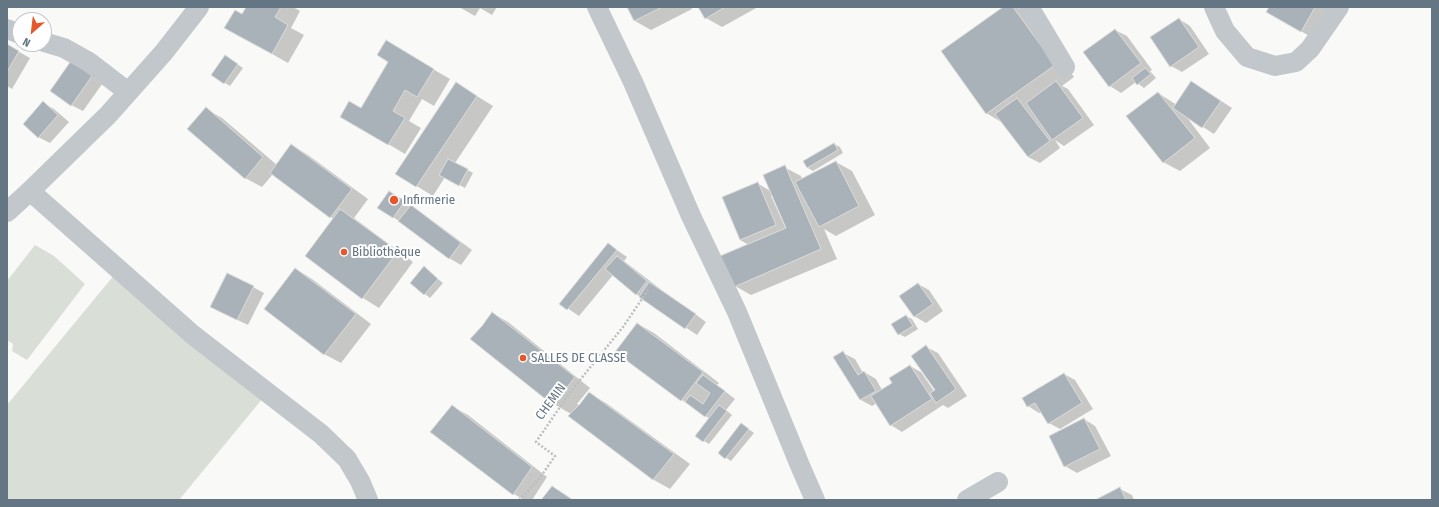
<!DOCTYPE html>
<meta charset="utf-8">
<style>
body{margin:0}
#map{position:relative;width:1439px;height:507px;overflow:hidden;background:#f9f9f7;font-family:"Fira Sans Condensed",sans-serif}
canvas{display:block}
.frame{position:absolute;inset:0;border:8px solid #647583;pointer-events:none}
.north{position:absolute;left:12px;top:12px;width:40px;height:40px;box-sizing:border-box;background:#fff;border:1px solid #c1c8cd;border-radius:50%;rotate:208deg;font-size:11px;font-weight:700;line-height:16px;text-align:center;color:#647583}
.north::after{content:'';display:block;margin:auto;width:14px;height:18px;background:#e6582b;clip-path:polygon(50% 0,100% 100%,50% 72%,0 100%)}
</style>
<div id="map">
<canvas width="1439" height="507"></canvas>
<div class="frame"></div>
<div class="north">N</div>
</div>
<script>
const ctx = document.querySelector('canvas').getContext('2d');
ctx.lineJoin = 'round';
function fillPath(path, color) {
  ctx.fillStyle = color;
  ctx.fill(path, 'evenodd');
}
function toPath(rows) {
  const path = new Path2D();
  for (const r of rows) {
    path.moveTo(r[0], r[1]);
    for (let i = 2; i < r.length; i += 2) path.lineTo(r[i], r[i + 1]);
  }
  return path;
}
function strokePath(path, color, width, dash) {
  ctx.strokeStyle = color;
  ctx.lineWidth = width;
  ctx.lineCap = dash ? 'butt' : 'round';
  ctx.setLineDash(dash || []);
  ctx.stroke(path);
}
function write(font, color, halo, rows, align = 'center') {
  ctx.font = font + ' "Fira Sans Condensed",sans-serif';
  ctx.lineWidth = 4;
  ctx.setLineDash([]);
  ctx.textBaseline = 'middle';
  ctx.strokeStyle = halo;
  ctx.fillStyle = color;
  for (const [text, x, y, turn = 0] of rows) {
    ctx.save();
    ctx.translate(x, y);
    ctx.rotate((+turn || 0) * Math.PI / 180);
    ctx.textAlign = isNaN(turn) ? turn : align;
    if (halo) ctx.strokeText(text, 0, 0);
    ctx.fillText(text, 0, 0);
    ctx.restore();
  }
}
fillPath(toPath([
 [35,245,54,256,85,284,27,360,12,351,13,344,7,340,7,281],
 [115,274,263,398,179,500,7,500,7,405]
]), '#d9ded6');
fillPath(toPath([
 [247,7,293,7,300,11,291,28,304,35,288,63,226,28,243,15],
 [459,7,497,7,492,15,480,8,475,16],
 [628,7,691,7,692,9,651,30,635,21],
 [700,7,758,7,722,27,706,18],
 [1005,7,1016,7,1030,15,1074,77,1062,86,1068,89,1094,125,1064,146,1055,140,1060,148,1040,163,1028,157,1003,123,986,113],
 [1270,7,1337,7,1318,41,1268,12],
 [1179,19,1190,26,1209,54,1182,72,1171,66],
 [1115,30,1127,36,1152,70,1150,71,1156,78,1144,88,1136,82,1121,93,1110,86],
 [386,42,450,79,434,106,422,99,409,121,421,128,405,154,341,116,361,109,390,62],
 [7,45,30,58,12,89,7,86],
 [73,59,105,80,83,111,71,105],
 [230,59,243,68,230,86,212,75],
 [1192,82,1232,108,1214,134,1186,116,1210,148,1180,171,1163,162,1158,93,1177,105],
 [456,83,493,106,455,163,473,173,465,188,445,177,433,196,397,174],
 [43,103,54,109,69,122,50,143,38,137],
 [206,109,222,118,277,165,292,145,308,155,368,199,354,218,413,262,379,308,363,298,306,256,334,219,273,174,262,187,245,178],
 [834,144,840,147,843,153,813,171,808,168],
 [836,162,852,171,875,215,836,236,824,229,837,259,751,295,735,286,749,245,740,240,757,183,772,192,784,167,801,176,802,179],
 [773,195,788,228,786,229,771,196],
 [395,195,422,213,472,250,461,265,449,258,399,221,378,207],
 [608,244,627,257,624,261,659,288,706,322,697,335,636,294,613,275,579,316,560,303],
 [424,268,443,283,430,298,411,283],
 [296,269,312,279,371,324,341,363,324,354],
 [918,284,929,290,943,311,926,323,914,316],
 [253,287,264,293,248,325,223,313],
 [492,313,508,322,590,388,577,404,579,405,589,393,606,403,690,464,670,489,654,480,569,416,571,414,554,404,472,339,482,327],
 [906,316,912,319,918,329,905,337,899,334],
 [638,324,654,333,719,383,717,385,735,399,726,410,732,415,709,444,704,441,710,419,682,400,617,352],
 [926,347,938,353,967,396,948,408,943,405,902,432,891,425,877,403,872,406,861,400,835,358,843,353,855,359,863,373,864,372,876,379,882,390,894,383,910,366,921,372,934,391,936,390],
 [1064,374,1075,380,1093,409,1060,429,1049,423,1042,412,1039,413,1028,406],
 [452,406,468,415,547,477,532,500,524,500,514,494,431,432],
 [1084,419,1095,426,1111,456,1077,473,1065,466],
 [742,424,754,433,731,461,719,453],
 [1120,489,1132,495,1134,500,1097,500]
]), '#0003');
const building = toPath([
 [246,7,281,7,275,17,288,25,272,54,224,28,235,10,242,14,246,7],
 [627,7,662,7,634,21,627,7],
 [698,7,725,7,705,19,698,7],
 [1003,7,1013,7,1055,65,986,114,941,51,1003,7],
 [1269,7,1315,7,1301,32,1266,12,1269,7],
 [1179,18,1199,47,1170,67,1150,37,1179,18],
 [1115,29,1141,63,1109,87,1083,52,1115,29],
 [386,40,434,69,417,97,405,90,393,111,405,118,388,145,340,117,349,101,361,108,388,62,377,55,386,40],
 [7,44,19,51,7,72,7,44],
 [225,55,238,64,224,84,211,75,225,55],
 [73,58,94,73,71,106,50,91,73,58],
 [1145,68,1151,74,1137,85,1132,78,1145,68],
 [1056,81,1083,118,1052,140,1026,103,1056,81],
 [1191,81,1221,101,1202,128,1173,108,1191,81],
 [456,82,477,96,416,187,395,174,456,82],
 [1158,92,1195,138,1163,163,1126,116,1158,92],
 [1017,98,1050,141,1028,157,995,114,1017,98],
 [43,101,58,115,38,138,23,124,43,101],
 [206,107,263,157,245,179,187,129,206,107],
 [834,143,838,150,807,168,803,161,834,143],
 [291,144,352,189,330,218,270,173,291,144],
 [448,159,468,169,459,186,439,175,448,159],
 [836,161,859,206,819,227,795,182,836,161],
 [785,165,821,249,734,287,720,256,786,228,763,175,785,165],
 [758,182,776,225,740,240,722,197,758,182],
 [389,191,405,201,393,218,377,208,389,191],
 [411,205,461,243,449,259,398,221,411,205],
 [340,209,398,251,362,299,305,256,340,209],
 [608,243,617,250,567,310,559,304,608,243],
 [617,256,647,281,636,295,605,269,617,256],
 [424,266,438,279,424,295,410,283,424,266],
 [295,268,356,314,324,355,264,309,295,268],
 [227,273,254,286,237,320,210,307,227,273],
 [649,282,696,314,685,329,639,297,649,282],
 [918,283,933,304,914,317,899,296,918,283],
 [492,312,575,377,553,405,470,339,482,326,492,312],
 [906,315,913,326,898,335,891,324,906,315],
 [637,323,703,372,681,401,615,352,637,323],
 [926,345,956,389,936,403,930,393,935,390,911,356,926,345],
 [843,351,858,375,864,371,876,391,860,400,833,357,843,351],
 [910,365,932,399,890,426,871,396,892,383,889,378,910,365],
 [1064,373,1082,403,1048,424,1035,403,1027,407,1022,398,1064,373],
 [703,375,725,391,705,417,685,402,690,395,703,404,710,393,696,383,703,375],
 [589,392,674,454,653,480,568,416,580,404,589,392],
 [452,405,532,467,513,495,430,432,452,405],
 [719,405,727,411,703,442,695,436,719,405],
 [1084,418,1100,449,1064,467,1049,436,1084,418],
 [741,423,749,429,725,459,718,453,741,423],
 [552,486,573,500,541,500,552,486],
 [1120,487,1126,500,1095,500,1120,487]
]);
fillPath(building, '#a9b2b9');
strokePath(building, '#dbdbd9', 1);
strokePath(toPath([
 [519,500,539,479,555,456,536,442,571,391,623,327,648,290]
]), '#babec1', 2.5, [2, 2]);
strokePath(toPath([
 [597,7,633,82,691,216,737,312,801,468,815,500],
 [1029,7,1065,67],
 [1214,7,1225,31,1247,57,1275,66,1296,62,1310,49,1339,7],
 [7,29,20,34],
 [44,42,64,48,89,62,128,92],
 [30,191,193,335,321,434,347,459,360,481,368,500],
 [7,212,30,191,108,115,164,52,199,7],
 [967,500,998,482]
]), '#c2c7cb', 20);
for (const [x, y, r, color] of [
 [394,200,5,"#e6582b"],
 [344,252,4,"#e6582b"],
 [523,358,4,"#e6582b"]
]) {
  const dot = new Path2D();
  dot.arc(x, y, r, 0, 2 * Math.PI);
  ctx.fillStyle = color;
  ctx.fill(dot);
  strokePath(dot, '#fff', 1.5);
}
write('13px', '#647583', '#fff', [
 ["Infirmerie",403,200],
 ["Bibliothèque",352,252],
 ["SALLES DE CLASSE",531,358]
], 'left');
write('13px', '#647583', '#fff', [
 ["CHEMIN",551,402,-54]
]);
</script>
